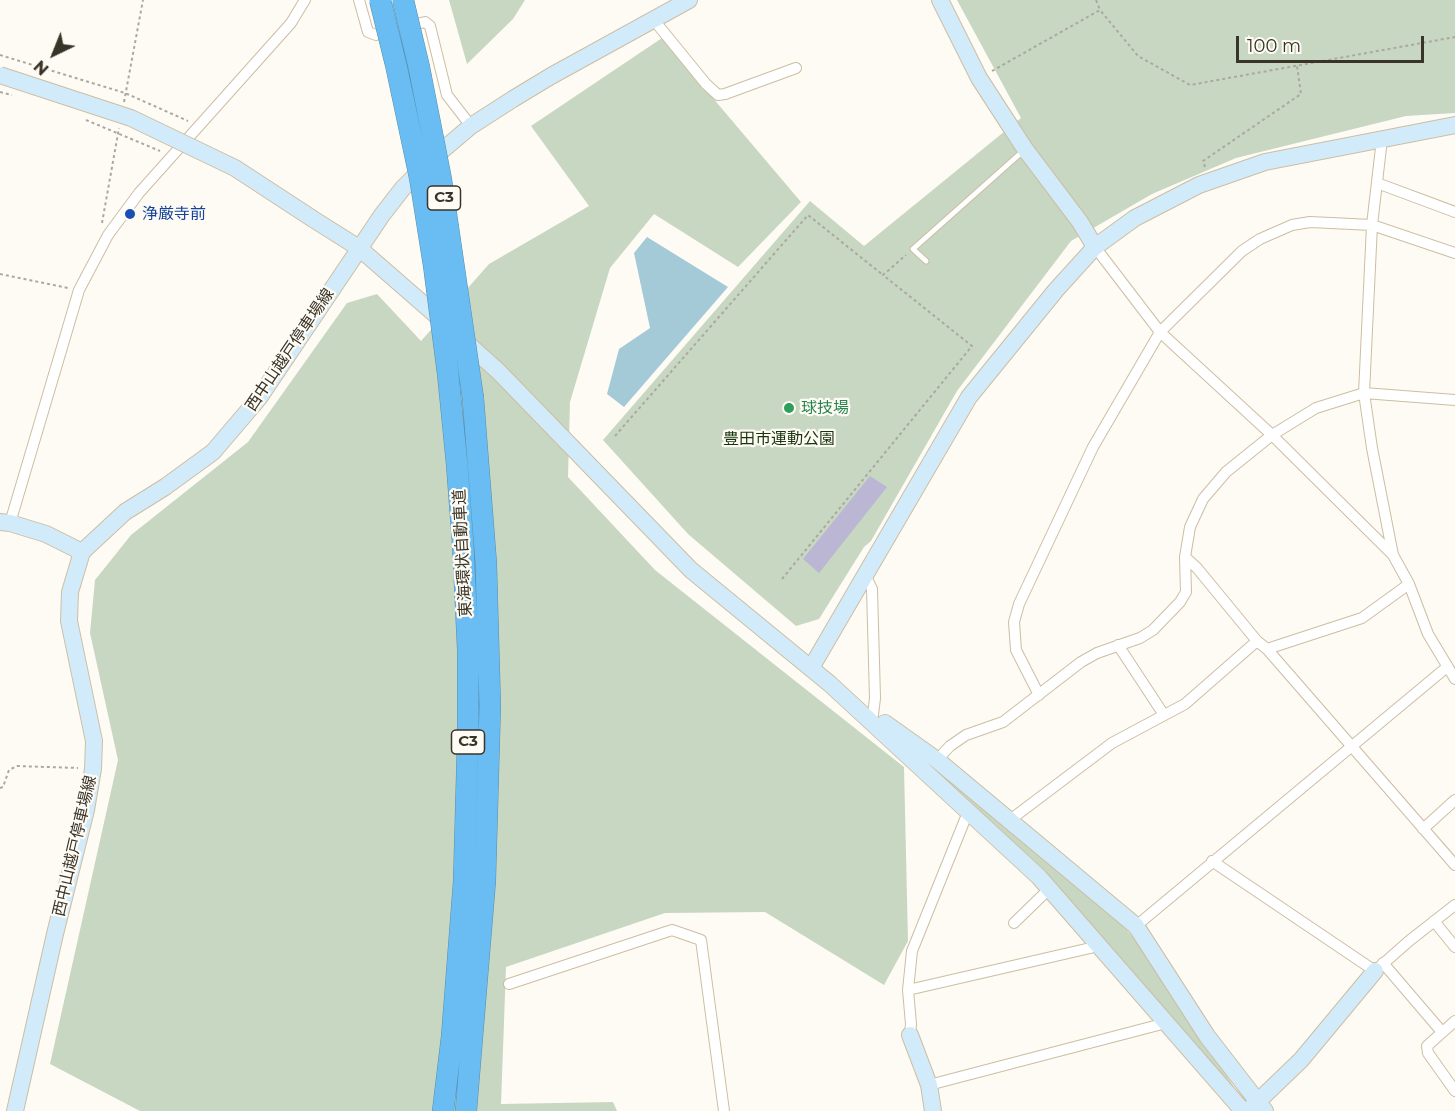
<!DOCTYPE html>
<meta charset="utf-8">
<style>
body{margin:0}
#map{position:relative;width:1455px;height:1111px;overflow:hidden;background:#fefbf5;font-family:Montserrat,sans-serif}
canvas{display:block}
.north{position:absolute;left:24px;top:24px;width:60px;height:60px;-webkit-text-stroke:4px #fefbf5;paint-order:stroke;rotate:223deg;font-size:16px;font-weight:700;line-height:24px;text-align:center;color:#393428}
.north::after{content:'';display:block;margin:auto;width:21px;height:27px;background:#393428;clip-path:polygon(50% 0,100% 100%,50% 72%,0 100%)}
.scale{position:absolute;left:1236px;top:36px;width:188px;height:27px;box-sizing:border-box;border:3px solid #393428;border-top:0;padding-left:8px;font-size:18px;line-height:21px;white-space:nowrap;color:#393428;-webkit-text-stroke:4px #fefbf5;paint-order:stroke}
</style>
<div id="map">
<canvas width="1455" height="1111"></canvas>
<div class="north">N</div>
<div class="scale">100 m</div>
</div>
<script>
const ctx = document.querySelector('canvas').getContext('2d');
ctx.lineJoin = 'round';
function fillPath(path, color) {
  ctx.fillStyle = color;
  ctx.fill(path, 'evenodd');
}
function toPath(rows) {
  const path = new Path2D();
  for (const r of rows) {
    path.moveTo(r[0], r[1]);
    for (let i = 2; i < r.length; i += 2) path.lineTo(r[i], r[i + 1]);
  }
  return path;
}
function strokePath(path, color, width, dash) {
  ctx.strokeStyle = color;
  ctx.lineWidth = width;
  ctx.lineCap = dash ? 'butt' : 'round';
  ctx.setLineDash(dash || []);
  ctx.stroke(path);
}
function write(font, color, halo, rows, align = 'center') {
  ctx.font = font + ' Montserrat,"Noto Sans JP",sans-serif';
  ctx.lineWidth = 4.5;
  ctx.setLineDash([]);
  ctx.textBaseline = 'middle';
  ctx.strokeStyle = halo;
  ctx.fillStyle = color;
  for (const [text, x, y, turn = 0] of rows) {
    ctx.save();
    ctx.translate(x, y);
    ctx.rotate((+turn || 0) * Math.PI / 180);
    ctx.textAlign = isNaN(turn) ? turn : align;
    if (halo) ctx.strokeText(text, 0, 0);
    ctx.fillText(text, 0, 0);
    ctx.restore();
  }
}
fillPath(toPath([
 [449,0,525,0,513,19,467,64],
 [957,0,1455,0,1455,113,1406,116,1236,158,1152,194,1071,241,957,391,871,541,864,547,819,619,796,626,688,534,603,440,810,201,864,246,1021,118],
 [662,38,801,202,738,267,654,214,610,268,570,402,568,477,655,570,904,767,908,941,884,985,765,912,665,913,506,967,501,1104,613,1102,617,1111,140,1111,50,1064,118,760,90,633,95,580,131,535,248,442,347,303,377,294,421,341,489,264,589,206,531,126],
 [891,733,950,779,1122,924,1149,957,1234,1087,1230,1090,1088,924,1016,845]
]), '#c8d7c2');
fillPath(toPath([
 [647,237,728,287,624,407,607,394,619,349,650,328,634,253]
]), '#a5cad7');
fillPath(toPath([
 [870,476,887,487,819,573,803,559]
]), '#bab6d4');
const lane = toPath([
 [926,261,913,249,1022,152]
]);
const street = toPath([
 [359,0,368,32,376,35,390,31],
 [653,19,706,84,718,95,725,94,796,68],
 [405,27,425,22,430,26,447,95,471,126],
 [1382,139,1372,225,1364,393,1372,448,1393,555],
 [1377,183,1455,212],
 [1095,247,1160,332,1272,435,1393,555,1409,584,1428,634,1455,679],
 [10,523,79,290,108,235,139,193,291,23,305,0],
 [1185,557,1197,568,1257,641,1267,649,1455,865],
 [866,577,872,589,875,698,873,715],
 [1118,645,1164,715],
 [1267,649,1362,618,1409,584],
 [1039,695,1016,650,1014,622,1019,604,1093,447,1160,332,1242,251,1260,239,1292,225,1310,222,1372,225,1455,253],
 [937,760,950,746,966,735,1003,722,1081,662,1097,653,1140,638,1153,630,1180,602,1186,592,1185,557,1190,527,1203,499,1226,472,1272,435,1316,408,1364,393,1455,400],
 [1010,820,1112,743,1185,704,1257,641],
 [1423,829,1455,800],
 [1212,861,1375,971,1409,941,1455,905],
 [1434,921,1455,947],
 [1014,923,1049,889],
 [1136,926,1447,667],
 [1383,963,1442,1032],
 [509,984,672,930,701,940,724,1111],
 [908,990,1099,946],
 [1455,1021,1427,1046,1428,1053,1455,1091],
 [910,1035,911,1024,908,990,912,951,968,812],
 [929,1085,1166,1023]
]);
const secondary = toPath([
 [940,0,979,78,1025,149,1080,222,1095,247],
 [313,219,359,248,429,309,498,371,691,570,830,684,1039,877,1243,1111],
 [0,522,10,523,46,534,82,552],
 [811,668,969,397,1056,290,1095,247,1135,218,1199,185,1265,162,1455,125],
 [885,723,937,760,1136,926,1207,1036,1265,1111],
 [910,1035,929,1085,933,1111],
 [1250,1109,1301,1060,1375,971],
 [15,1111,55,934,86,810,93,769,94,741,69,621,70,592,82,552,125,512,165,487,213,452,259,398,382,215,403,188,432,159,471,126,513,99,551,76,689,0]
]);
const highway = toPath([
 [443,1111,452,1036,464,881,468,737,468,650,463,545,457,465,448,374],
 [466,1111,485,881,490,706,486,563,473,398]
]);
strokePath(lane, '#ccbea2', 7);
strokePath(street, '#ccbea2', 12);
strokePath(secondary, '#ccbea2', 18);
strokePath(highway, '#588dac', 22);
strokePath(toPath([
 [1096,0,1100,10],
 [0,55,125,93,188,121],
 [992,71,1100,10,1138,56,1190,85,1455,37],
 [0,92,12,95],
 [124,102,143,0],
 [86,120,160,151],
 [1205,167,1203,161,1301,94,1297,66],
 [102,223,119,128],
 [0,274,68,288],
 [615,436,808,215,883,275],
 [782,579,972,346,883,275,906,255],
 [0,788,3,787,9,770,17,766,78,768]
]), '#aca89f', 2, [3, 3]);
strokePath(lane, '#fff', 5);
strokePath(street, '#fff', 10);
strokePath(secondary, '#d2ebfb', 16);
strokePath(highway, '#69bdf3', 21);
const secondaryBridge = toPath([
 [0,75,131,118,235,168,313,219]
]);
const highwayBridge = toPath([
 [380,0,396,65,420,178,434,266,448,374],
 [403,0,419,67,441,179,473,398]
]);
strokePath(secondaryBridge, '#ccbea2', 18, []);
strokePath(highwayBridge, '#588dac', 22, []);
strokePath(secondaryBridge, '#d2ebfb', 16);
strokePath(highwayBridge, '#69bdf3', 21);
for (const [x, y, r, color] of [
 [130,214,6,"#1a4fb4"],
 [789,408,6,"#2e9e5b"]
]) {
  const dot = new Path2D();
  dot.arc(x, y, r, 0, 2 * Math.PI);
  ctx.fillStyle = color;
  ctx.fill(dot);
  strokePath(dot, '#fefbf5', 2);
}
for (const [x, y, w] of [
 [444,198,33],
 [468,742,33]
]) {
  const box = new Path2D();
  box.roundRect(x - w / 2, y - 12, w, 24, 4.5);
  ctx.fillStyle = '#fefbf5';
  ctx.fill(box);
  strokePath(box, '#393428', 1.5);
}
write('bold 15px', '#393428', null, [
 ["C3",444,198],
 ["C3",468,742]
]);
write('16px', '#164399', '#fefbf5', [
 ["浄厳寺前",142,214]
], 'left');
write('16px', '#393428', '#fefbf5', [
 ["西中山越戸停車場線",290,350,-56],
 ["東海環状自動車道",463,553,-93],
 ["西中山越戸停車場線",75,846,-77]
]);
write('16px', '#27864d', '#fefbf5', [
 ["球技場",801,408]
], 'left');
write('16px', '#19350d', '#fefbf5', [
 ["豊田市運動公園",779,439]
]);
</script>
